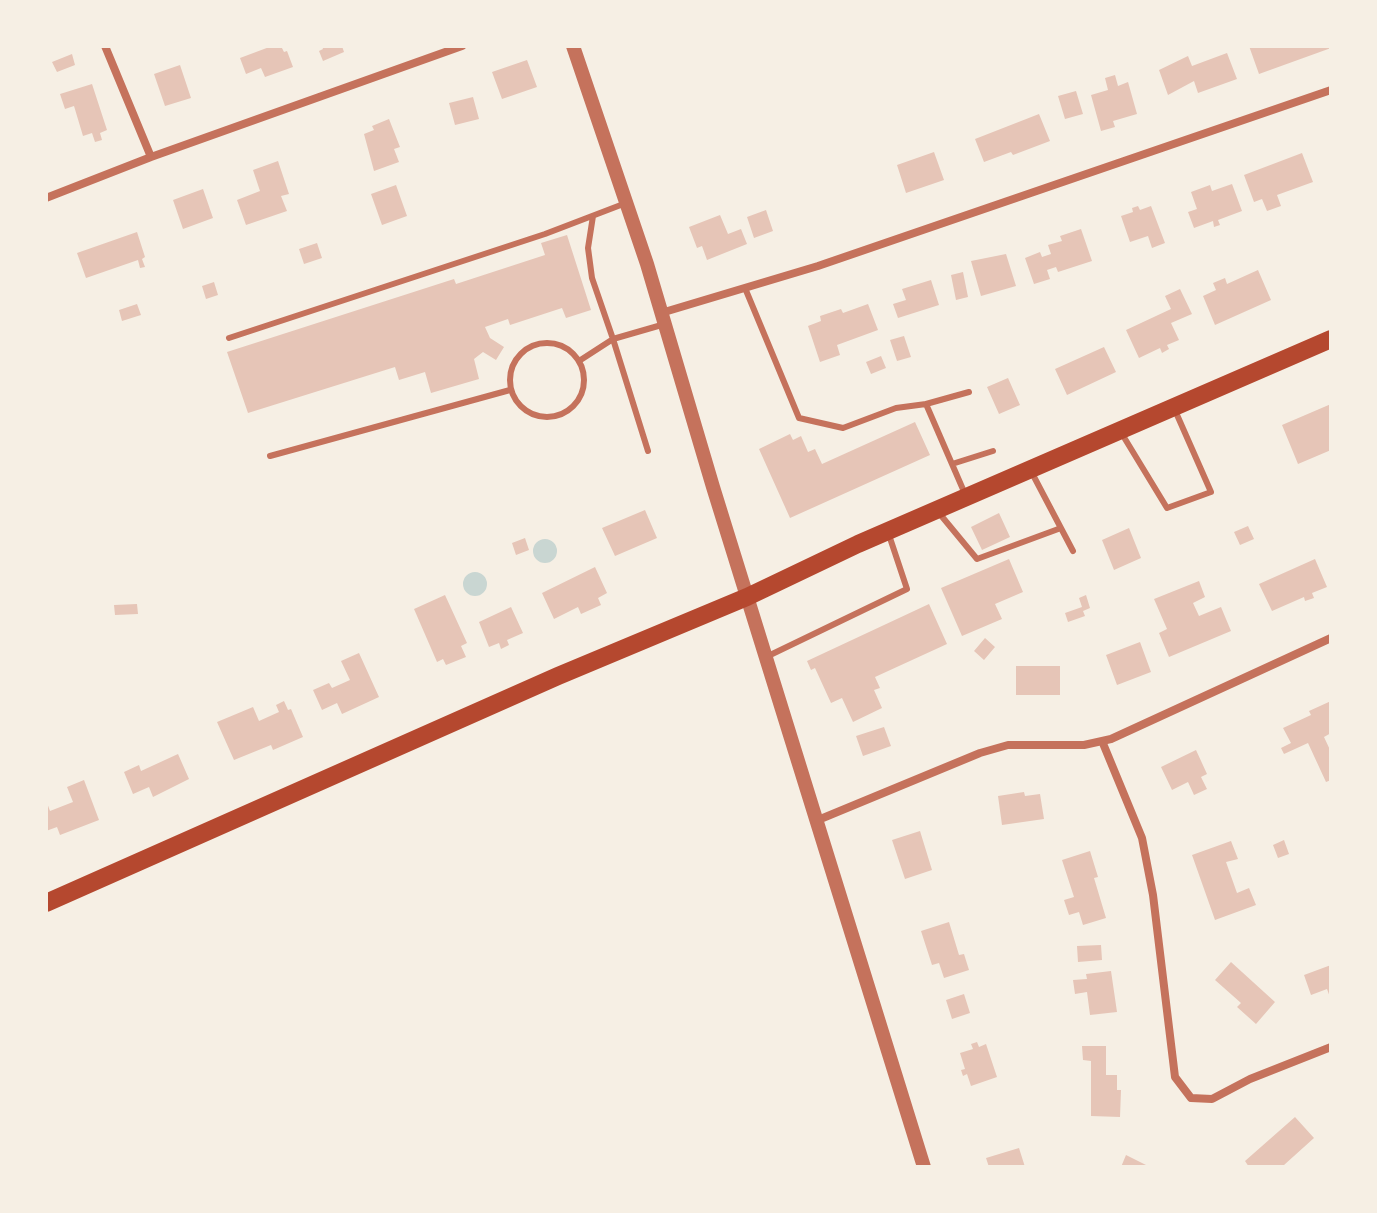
<!DOCTYPE html>
<style>
body{margin:0}
#map{position:relative;width:1377px;height:1213px;overflow:hidden;background:#f6efe4;font-family:"Exo 2",sans-serif}
canvas{display:block}
.frame{position:absolute;inset:0;border:48px solid #f6efe4;pointer-events:none}
</style>
<div id="map">
<canvas width="1377" height="1213"></canvas>
<div class="frame"></div>
</div>
<script>
const ctx = document.querySelector('canvas').getContext('2d');
ctx.lineJoin = 'round';
function fillPath(path, color) {
  ctx.fillStyle = color;
  ctx.fill(path, 'evenodd');
}
function toPath(rows) {
  const path = new Path2D();
  for (const r of rows) {
    if (r.length === 3) {
      path.moveTo(r[0] + r[2], r[1]);
      path.arc(r[0], r[1], r[2], 0, 2 * Math.PI);
      continue;
    }
    path.moveTo(r[0], r[1]);
    for (let i = 2; i < r.length; i += 2) path.lineTo(r[i], r[i + 1]);
  }
  return path;
}
function strokePath(path, color, width, dash) {
  ctx.strokeStyle = color;
  ctx.lineWidth = width;
  ctx.lineCap = dash ? 'butt' : 'round';
  ctx.setLineDash(dash || []);
  ctx.stroke(path);
}
fillPath(toPath([
 [545,551,12],
 [475,584,12]
]), '#c9d6d2');
fillPath(toPath([
 [272,46,281,46,284,52,287,51,293,67,265,77,261,68,246,74,240,58],
 [322,46,342,46,344,52,323,61,319,51,323,49],
 [1249,46,1331,46,1331,48,1259,74],
 [1227,53,1237,79,1198,93,1194,81,1168,95,1159,70,1188,56,1192,66],
 [72,54,75,65,57,72,52,62],
 [527,60,537,87,502,99,492,72],
 [180,65,191,98,165,106,154,74],
 [1115,75,1118,86,1128,82,1137,114,1113,121,1115,127,1101,131,1091,95,1108,90,1105,78],
 [92,84,107,130,100,133,102,140,95,142,92,133,83,136,74,106,65,109,60,94],
 [1076,91,1083,114,1065,119,1058,96],
 [473,97,479,119,455,125,449,103],
 [1039,114,1050,141,1013,155,1011,152,984,162,975,139],
 [389,119,400,147,394,149,399,162,374,171,364,134,374,130,372,126],
 [934,152,944,180,906,193,897,165],
 [1302,153,1313,182,1277,195,1281,206,1267,211,1262,199,1254,202,1244,175],
 [278,161,289,194,281,196,287,211,246,225,237,200,260,191,253,170],
 [1232,184,1242,211,1218,220,1220,225,1214,227,1213,221,1194,228,1188,212,1197,209,1191,192,1210,185,1212,191],
 [396,185,407,216,382,225,371,194],
 [203,189,213,218,183,229,173,200],
 [1138,206,1140,210,1151,206,1165,243,1152,248,1148,236,1130,242,1121,216,1133,212,1132,208],
 [766,210,773,231,754,238,747,217],
 [720,215,728,234,741,229,747,244,707,260,702,246,697,248,689,227],
 [1081,229,1092,261,1058,272,1056,267,1047,270,1050,279,1034,284,1025,258,1040,252,1042,257,1051,254,1048,245,1062,241,1060,236],
 [137,232,145,257,142,259,145,267,140,268,138,260,86,278,77,253],
 [567,235,591,310,566,318,562,308,510,325,508,319,485,327,490,338,504,347,496,360,483,352,474,359,479,379,431,393,425,372,399,380,395,367,248,413,227,352,454,279,456,284,545,255,541,243],
 [317,243,322,258,304,264,299,249],
 [1006,254,1016,286,981,296,971,261],
 [1258,270,1271,300,1215,325,1203,296,1216,290,1213,283,1225,278,1227,284],
 [963,272,968,297,956,300,951,275],
 [931,280,939,305,898,318,893,304,906,300,902,289],
 [214,282,218,295,206,299,202,286],
 [1180,289,1192,314,1171,323,1179,340,1167,345,1169,349,1162,353,1160,348,1139,358,1126,330,1171,309,1165,296],
 [137,304,141,315,122,321,119,310],
 [868,304,878,330,837,345,840,355,820,362,808,326,821,321,820,316,841,309,843,313],
 [904,336,911,357,897,361,890,340],
 [1104,347,1116,372,1067,395,1055,369],
 [881,356,886,368,871,374,866,362],
 [1008,378,1020,405,999,414,987,387],
 [1331,404,1331,450,1298,464,1282,425],
 [915,422,930,455,790,518,759,449,790,434,793,440,801,436,808,452,815,449,822,464],
 [645,510,657,538,615,556,602,528],
 [999,513,1010,537,982,550,971,527],
 [1248,526,1254,539,1240,545,1234,532],
 [1129,528,1141,558,1114,570,1102,540],
 [525,538,529,550,516,555,512,543],
 [1009,559,1023,592,995,604,1002,619,962,636,941,588],
 [1315,559,1327,587,1312,593,1314,598,1305,601,1304,597,1272,611,1259,584],
 [595,567,607,593,598,598,601,605,581,614,578,607,554,619,542,593],
 [1199,581,1205,597,1193,603,1199,616,1221,607,1231,631,1169,657,1159,633,1167,629,1154,599],
 [445,595,467,643,461,646,466,657,446,665,443,659,437,662,414,609],
 [1086,595,1090,608,1083,611,1085,616,1068,622,1065,613,1082,607,1079,598],
 [137,604,138,614,115,615,114,605],
 [929,604,947,644,875,677,880,688,874,690,882,708,853,722,842,698,831,703,815,668,811,670,807,661],
 [511,607,523,633,507,640,509,645,501,649,499,643,489,647,479,622],
 [985,638,995,647,984,660,974,651],
 [1140,642,1151,672,1117,685,1106,655],
 [359,653,379,697,342,714,337,703,322,710,313,690,329,683,332,688,350,680,341,661],
 [1016,666,1060,666,1060,695,1016,695],
 [284,701,288,710,291,709,303,737,273,750,271,745,234,760,217,722,253,707,259,721,279,712,276,705],
 [1331,701,1331,733,1324,737,1331,752,1331,780,1326,782,1308,743,1284,754,1281,748,1291,743,1283,728,1311,715,1309,711],
 [884,727,891,746,863,756,856,736],
 [1196,750,1207,774,1201,777,1207,789,1194,795,1188,782,1172,790,1161,767],
 [178,754,189,779,153,797,149,787,133,794,124,772,139,765,141,771],
 [84,780,99,820,60,835,57,827,46,831,46,800,50,811,73,802,67,787],
 [1024,792,1025,796,1040,794,1044,819,1002,825,998,796],
 [920,831,932,870,905,879,892,840],
 [1284,840,1289,854,1278,858,1273,845],
 [1231,841,1238,859,1226,862,1237,893,1249,888,1256,905,1215,920,1192,855],
 [1090,851,1098,877,1094,878,1106,918,1083,925,1079,912,1069,915,1064,900,1074,897,1062,860],
 [949,922,959,955,964,954,969,970,944,978,939,963,932,965,921,931],
 [1101,945,1102,960,1078,962,1077,946],
 [1231,962,1275,1002,1256,1024,1237,1007,1241,1003,1215,980],
 [1331,965,1331,1000,1327,989,1311,995,1304,975],
 [1111,971,1117,1012,1090,1015,1087,992,1075,994,1073,980,1087,979,1086,974],
 [964,994,970,1013,952,1019,946,1000],
 [977,1042,979,1047,986,1044,997,1077,971,1086,967,1074,963,1076,961,1070,965,1069,960,1053,973,1049,971,1044],
 [1082,1046,1106,1046,1106,1075,1117,1075,1117,1090,1121,1090,1120,1117,1091,1116,1091,1061,1083,1060],
 [1295,1117,1314,1138,1284,1165,1285,1167,1249,1167,1245,1161],
 [1019,1148,1025,1167,989,1167,986,1158],
 [1126,1155,1150,1167,1121,1167]
]), '#e6c5b7');
strokePath(toPath([
 [745,288,799,418,843,428,896,408,926,404,965,494],
 [229,338,545,234,626,203],
 [547,380,37],
 [579,361,613,339,592,278,588,248,593,216],
 [926,404,969,392],
 [1122,434,1167,508,1211,492,1174,408],
 [648,451,613,339,665,324],
 [270,456,510,390],
 [952,464,993,451],
 [1032,473,1073,551],
 [939,513,977,559,1061,528],
 [766,657,907,589,889,535]
]), '#c5725c', 6);
strokePath(toPath([
 [105,46,151,157],
 [46,198,151,157,462,46],
 [661,313,818,266,1331,90],
 [1102,741,1142,838,1153,895,1175,1077,1191,1098,1212,1099,1250,1079,1331,1047],
 [818,820,980,753,1008,745,1084,745,1111,739,1331,638]
]), '#c5725c', 8);
strokePath(toPath([
 [573,46,647,264,713,487,924,1167]
]), '#c5725c', 14);
strokePath(toPath([
 [46,903,558,676,747,597,858,544,1331,339]
]), '#b5482f', 18);
</script>
